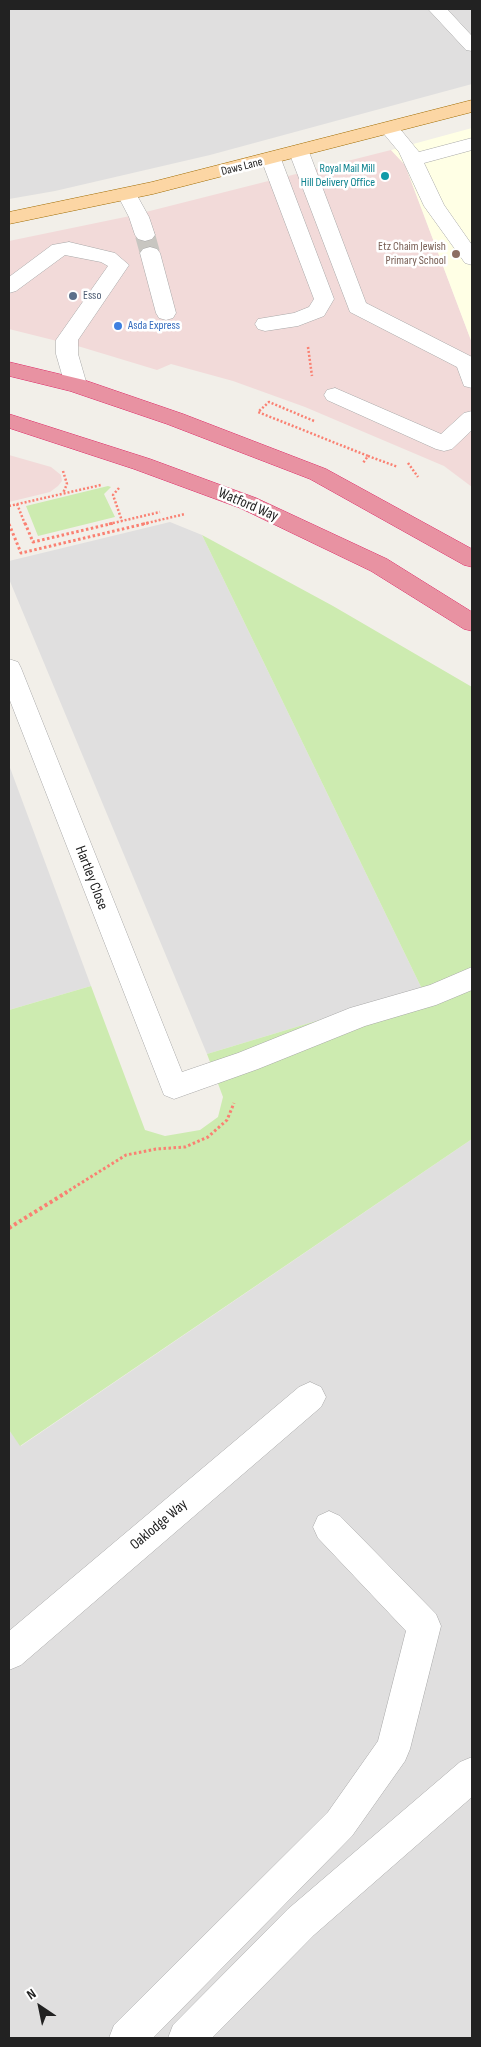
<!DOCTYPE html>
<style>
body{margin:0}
#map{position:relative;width:481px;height:2047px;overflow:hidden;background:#f2efe9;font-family:"Sofia Sans Condensed",sans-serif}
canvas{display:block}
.frame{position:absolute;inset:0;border:10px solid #222;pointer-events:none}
.north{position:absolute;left:15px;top:1982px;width:50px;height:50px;-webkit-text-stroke:4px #fff;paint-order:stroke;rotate:326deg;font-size:14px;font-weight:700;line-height:20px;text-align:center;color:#222}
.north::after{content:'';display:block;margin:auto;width:18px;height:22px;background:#222;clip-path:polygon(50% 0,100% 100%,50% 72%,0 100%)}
</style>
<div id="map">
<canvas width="481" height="2047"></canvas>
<div class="frame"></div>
<div class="north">N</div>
</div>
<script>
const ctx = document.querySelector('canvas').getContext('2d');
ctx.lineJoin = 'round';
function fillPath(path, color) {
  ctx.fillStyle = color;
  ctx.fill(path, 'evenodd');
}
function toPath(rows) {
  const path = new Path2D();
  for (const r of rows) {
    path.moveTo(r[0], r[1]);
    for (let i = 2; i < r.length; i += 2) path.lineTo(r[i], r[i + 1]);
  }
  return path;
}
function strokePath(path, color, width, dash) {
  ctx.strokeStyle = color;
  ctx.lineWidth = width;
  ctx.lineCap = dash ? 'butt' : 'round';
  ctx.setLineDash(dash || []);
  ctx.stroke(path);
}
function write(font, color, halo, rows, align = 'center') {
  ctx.font = font + ' "Sofia Sans Condensed",sans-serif';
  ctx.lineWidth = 5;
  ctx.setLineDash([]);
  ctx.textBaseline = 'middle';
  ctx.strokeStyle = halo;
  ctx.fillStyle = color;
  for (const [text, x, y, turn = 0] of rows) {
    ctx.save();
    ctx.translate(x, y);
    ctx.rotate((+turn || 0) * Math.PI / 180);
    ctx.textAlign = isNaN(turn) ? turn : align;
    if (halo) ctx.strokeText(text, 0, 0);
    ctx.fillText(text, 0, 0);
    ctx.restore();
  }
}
fillPath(toPath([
 [9,9,472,9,472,84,210,155,55,191,9,199],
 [170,522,202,535,422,989,207,1054,9,579,9,561],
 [9,765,91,986,9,1010],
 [472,1139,472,2038,9,2038,9,1430,21,1446]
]), '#e0dfdf');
fillPath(toPath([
 [391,150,405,165,472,343,472,487,444,466,305,407,233,381,171,364,157,370,81,347,9,329,9,241,130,216],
 [9,455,51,467,61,475,62,481,58,486,50,492,9,502]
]), '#f2dad9');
fillPath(toPath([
 [472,128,472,343,405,165,391,150]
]), '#ffffe5');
fillPath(toPath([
 [108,486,111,487,104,494,115,517,38,536,26,506],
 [202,535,333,606,472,687,472,1139,20,1446,9,1430,9,1010,91,986,145,1130,165,1136,200,1130,218,1117,223,1097,207,1054,422,989]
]), '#cdebb0');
strokePath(toPath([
 [145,235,150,253]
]), '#c8c6c1', 20, [20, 10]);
const minor = toPath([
 [428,9,447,9,472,36,472,51,466,50,428,9],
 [389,122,396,124,419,152,472,138,472,150,424,163,444,205,472,245,472,265,465,263,424,206,399,152,379,128,382,124,389,122],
 [299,146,306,148,309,152,366,303,472,357,472,388,464,386,457,367,350,312,289,152,292,148,299,146],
 [271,153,278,155,281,159,334,299,324,316,298,326,265,331,258,329,255,324,258,319,294,313,309,307,314,299,261,159,264,155,271,153],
 [127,188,134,190,149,217,155,235,152,239,145,241,138,239,135,235,129,217,117,194,120,190,127,188],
 [69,242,115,253,129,265,78,340,78,354,87,385,84,390,76,392,68,390,65,385,56,354,56,340,108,266,101,262,65,255,16,291,9,293,9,277,52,245,69,242],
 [150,247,157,249,160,253,176,313,173,318,166,320,159,318,156,313,140,253,143,249,150,247],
 [335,388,441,434,464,413,472,411,472,430,452,449,444,451,436,449,327,400,324,395,327,390,335,388],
 [9,659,18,662,21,668,182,1072,238,1053,350,1008,430,985,472,967,472,990,436,1005,365,1026,258,1069,174,1099,164,1095,9,698,9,659],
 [310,1382,321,1387,326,1397,321,1407,21,1665,9,1670,9,1631,299,1387,310,1382],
 [329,1511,340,1516,436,1614,441,1626,410,1749,405,1761,352,1836,153,2038,109,2038,114,2025,328,1812,378,1741,406,1631,318,1538,313,1527,318,1516,329,1511],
 [472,1757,472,1797,314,1935,212,2038,168,2038,173,2025,288,1909,460,1762,472,1757]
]);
const major = toPath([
 [472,100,472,112,153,194,9,224,9,212,152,182,472,100]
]);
const highway = toPath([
 [9,362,84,380,183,414,326,469,472,549,472,567,464,565,310,479,167,424,70,391,9,376,9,362],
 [9,414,150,459,256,498,387,559,472,612,472,631,464,629,371,571,240,508,134,469,9,428,9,414]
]);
strokePath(minor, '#a9a9a9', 1);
strokePath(major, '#a06b00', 1);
strokePath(highway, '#dc2a67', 1);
strokePath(toPath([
 [308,347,312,376],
 [314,421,269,402,258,412,368,456,363,463],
 [368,456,398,467],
 [408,463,418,477],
 [63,471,67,484,63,493],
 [119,488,113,495,122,521],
 [17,504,25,524],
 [9,506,101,485],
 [109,524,160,512],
 [143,524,185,514]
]), '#fa8072', 2.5, [2, 2]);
strokePath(toPath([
 [25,523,33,542,114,523],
 [9,524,21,553,148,523],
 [65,1193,126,1155,156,1149,185,1147,208,1137,227,1120,234,1103]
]), '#fa8072', 3, [2.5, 2.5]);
strokePath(toPath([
 [9,1228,67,1192]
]), '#fa8072', 4, [3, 3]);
fillPath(minor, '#fff');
fillPath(major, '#fcd6a4');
fillPath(highway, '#e892a2');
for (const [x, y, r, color] of [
 [385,176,5,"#0f9aa8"],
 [456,254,5,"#8d6e63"],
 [73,296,5,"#5c6f8a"],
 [118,326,5,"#3f7fe0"]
]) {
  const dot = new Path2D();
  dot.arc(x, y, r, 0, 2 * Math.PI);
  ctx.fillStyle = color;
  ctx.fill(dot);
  strokePath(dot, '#fff', 2);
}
write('12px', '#222', '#fff', [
 ["Daws Lane",242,167,-14]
]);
write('12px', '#0d838f', '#fff', [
 ["Royal Mail Mill",375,169],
 ["Hill Delivery Office",375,183]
], 'right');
write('12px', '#785e54', '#fff', [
 ["Etz Chaim Jewish",446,247],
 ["Primary School",446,261]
], 'right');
write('12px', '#4e5e75', '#fff', [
 ["Esso",83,296]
], 'left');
write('12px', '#366cbe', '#fff', [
 ["Asda Express",128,326]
], 'left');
write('15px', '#222', '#fff', [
 ["Watford Way",248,505,23],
 ["Hartley Close",91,878,69],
 ["Oaklodge Way",159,1525,-40]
]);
</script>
